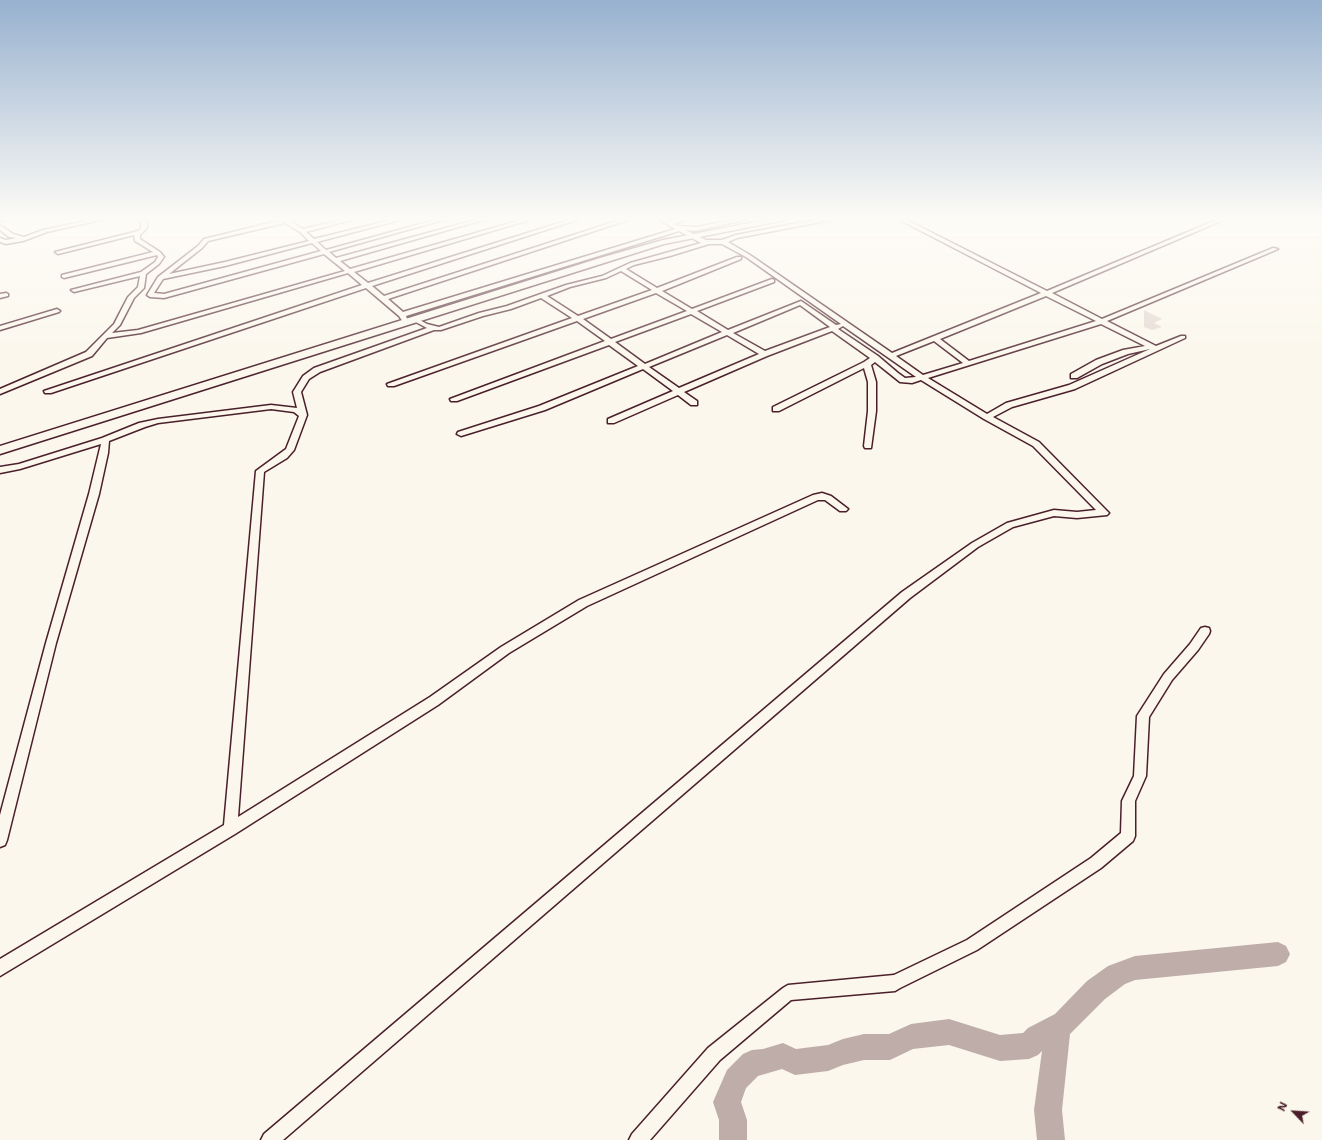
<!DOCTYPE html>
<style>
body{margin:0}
#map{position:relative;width:1322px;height:1140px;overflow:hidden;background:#fbf7ec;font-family:"Shantell Sans",sans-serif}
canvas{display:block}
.north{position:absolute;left:1274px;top:1092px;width:40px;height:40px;-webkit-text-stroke:3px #fbf7ec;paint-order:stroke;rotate:295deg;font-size:11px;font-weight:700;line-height:16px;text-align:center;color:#4a1f2b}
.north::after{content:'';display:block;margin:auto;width:14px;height:18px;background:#4a1f2b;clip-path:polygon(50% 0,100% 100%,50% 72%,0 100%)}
</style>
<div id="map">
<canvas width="1322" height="1140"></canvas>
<div class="north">N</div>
</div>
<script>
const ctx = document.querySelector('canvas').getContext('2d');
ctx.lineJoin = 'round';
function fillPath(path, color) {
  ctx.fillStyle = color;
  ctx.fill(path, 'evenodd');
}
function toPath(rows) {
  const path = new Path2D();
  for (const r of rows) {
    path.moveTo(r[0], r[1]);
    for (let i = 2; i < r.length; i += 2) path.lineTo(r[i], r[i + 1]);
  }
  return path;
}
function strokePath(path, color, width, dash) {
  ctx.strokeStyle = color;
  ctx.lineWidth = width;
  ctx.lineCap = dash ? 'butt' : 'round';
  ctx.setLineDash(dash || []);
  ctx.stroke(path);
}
fillPath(toPath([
 [1144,310,1162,319,1154,323,1162,327,1152,330,1144,327]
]), '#e2d7d0');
fillPath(toPath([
 [1278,942,1286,946,1290,954,1286,962,1278,966,1135,980,1125,984,1105,999,1070,1034,1062,1110,1065,1140,1037,1140,1034,1110,1042,1051,1038,1055,1029,1059,1000,1061,949,1045,913,1049,890,1060,864,1060,843,1065,828,1071,795,1075,782,1069,758,1076,746,1088,741,1102,747,1120,747,1140,719,1140,719,1120,713,1102,727,1070,743,1054,752,1050,763,1049,783,1043,796,1049,828,1045,843,1039,864,1034,889,1034,911,1024,949,1019,1000,1035,1023,1033,1028,1028,1055,1014,1087,981,1108,966,1135,956,1278,942]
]), '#bfadaa');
const street = toPath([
 [0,218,10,218,0,221,0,218],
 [100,218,109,218,47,232,23,241,6,244,0,242,0,238,6,240,17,238,9,237,0,230,0,225,13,234,24,237,43,230,100,218],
 [136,218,142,218,147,222,147,228,140,235,140,239,160,252,164,257,159,264,146,274,144,288,134,298,120,325,112,333,138,330,345,271,324,254,164,298,150,297,147,295,158,277,198,246,204,239,281,220,281,218,300,218,290,221,303,229,349,218,358,218,306,232,314,239,399,218,407,218,317,242,326,250,442,218,450,218,329,252,336,258,482,218,490,218,340,261,350,269,528,218,536,218,354,272,368,283,575,218,583,218,372,286,384,296,626,218,634,218,388,299,403,312,675,229,657,218,663,218,670,221,682,218,690,218,674,224,679,226,696,227,741,218,751,218,696,231,685,230,706,240,722,240,736,235,824,218,834,218,831,220,737,238,728,242,750,255,892,353,1041,293,896,218,903,218,1047,291,1221,218,1228,218,1052,293,1102,319,1273,248,1278,249,1107,321,1156,346,1181,336,1185,336,1185,338,1075,389,1012,407,993,417,1039,442,1107,511,1109,513,1107,515,1077,518,1054,516,1013,527,978,547,910,598,283,1140,261,1140,264,1134,902,592,972,543,1007,523,1054,510,1077,512,1096,510,1033,446,984,419,921,380,912,383,900,382,875,362,871,365,876,382,876,411,871,448,865,448,864,446,868,411,868,382,864,368,779,411,773,411,773,407,864,362,870,358,832,331,767,356,684,392,697,401,697,405,691,405,678,395,614,423,608,423,608,419,673,391,643,369,545,410,461,436,457,434,458,432,539,406,638,366,609,345,457,401,451,401,450,399,605,341,577,321,394,386,388,386,387,384,572,318,541,298,511,309,483,316,441,330,434,330,320,372,309,379,301,392,307,415,294,450,287,458,264,472,238,817,430,697,501,647,579,600,813,495,822,493,831,496,848,509,846,511,840,511,825,500,818,500,587,606,509,653,438,705,235,834,0,976,0,959,224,825,256,471,286,449,299,416,294,412,271,409,158,423,145,427,109,441,108,453,99,494,56,643,7,840,5,845,0,847,0,815,46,643,89,494,101,444,20,469,0,473,0,467,19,464,102,438,139,423,158,419,271,405,297,408,293,392,303,376,314,368,427,328,412,320,412,318,416,318,427,324,439,327,479,313,507,306,566,285,602,276,630,263,701,243,679,231,406,316,408,321,405,323,403,322,399,316,366,288,51,393,45,393,44,391,362,285,348,273,141,333,107,338,92,356,0,394,0,389,86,352,114,324,128,297,138,287,140,276,74,292,71,290,141,272,155,262,158,257,157,255,64,278,62,277,62,275,153,252,135,241,134,235,58,254,55,252,138,231,141,228,141,223,136,218],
 [285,223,300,232,309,241,225,262,169,274,202,248,208,241,285,223],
 [312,243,321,251,164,294,154,293,163,279,225,266,312,243],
 [709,244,722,244,746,257,841,324,836,325,801,301,728,330,697,311,774,282,774,280,772,279,692,309,662,291,741,259,741,257,737,257,657,288,626,269,634,265,670,256,709,244],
 [621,271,652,290,578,316,547,296,570,287,606,278,621,271],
 [656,293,687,311,611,339,583,319,656,293],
 [1046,296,1096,321,969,361,940,339,1046,296],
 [800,305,830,327,765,351,733,333,800,305],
 [691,314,722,332,645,364,615,342,691,314],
 [1101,324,1145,346,1123,350,1096,360,1071,374,1071,378,1077,378,1102,364,1128,354,1150,349,1069,385,1006,403,987,414,928,378,1101,324],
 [843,326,916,377,905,378,898,373,878,356,838,329,843,326],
 [727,335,759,354,679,388,649,367,727,335],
 [934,341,963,363,923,375,896,356,934,341],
 [6,293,8,294,8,296,0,298,0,294,6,293],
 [57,309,60,311,59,312,0,330,0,326,57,309],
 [1205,627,1209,628,1210,631,1209,634,1198,650,1172,680,1149,717,1146,776,1135,801,1135,836,1133,841,1101,868,977,950,900,988,895,991,791,1000,720,1060,650,1140,629,1140,632,1134,708,1048,783,988,788,985,894,975,967,940,1091,858,1121,833,1122,801,1134,776,1137,716,1164,674,1190,644,1201,628,1205,627]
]);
const secondary = toPath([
 [775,218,789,218,785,220,664,244,0,454,0,446,600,258,663,240,775,218]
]);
strokePath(street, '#4a1f2b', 3);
strokePath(secondary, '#4a1f2b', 3);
fillPath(street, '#fbf7ec');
fillPath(secondary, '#fbf7ec');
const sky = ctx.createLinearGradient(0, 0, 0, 377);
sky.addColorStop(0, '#97b1cf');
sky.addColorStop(0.58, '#fdfbf6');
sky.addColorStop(1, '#fdfbf600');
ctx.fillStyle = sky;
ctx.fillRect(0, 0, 1322, 377);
</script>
